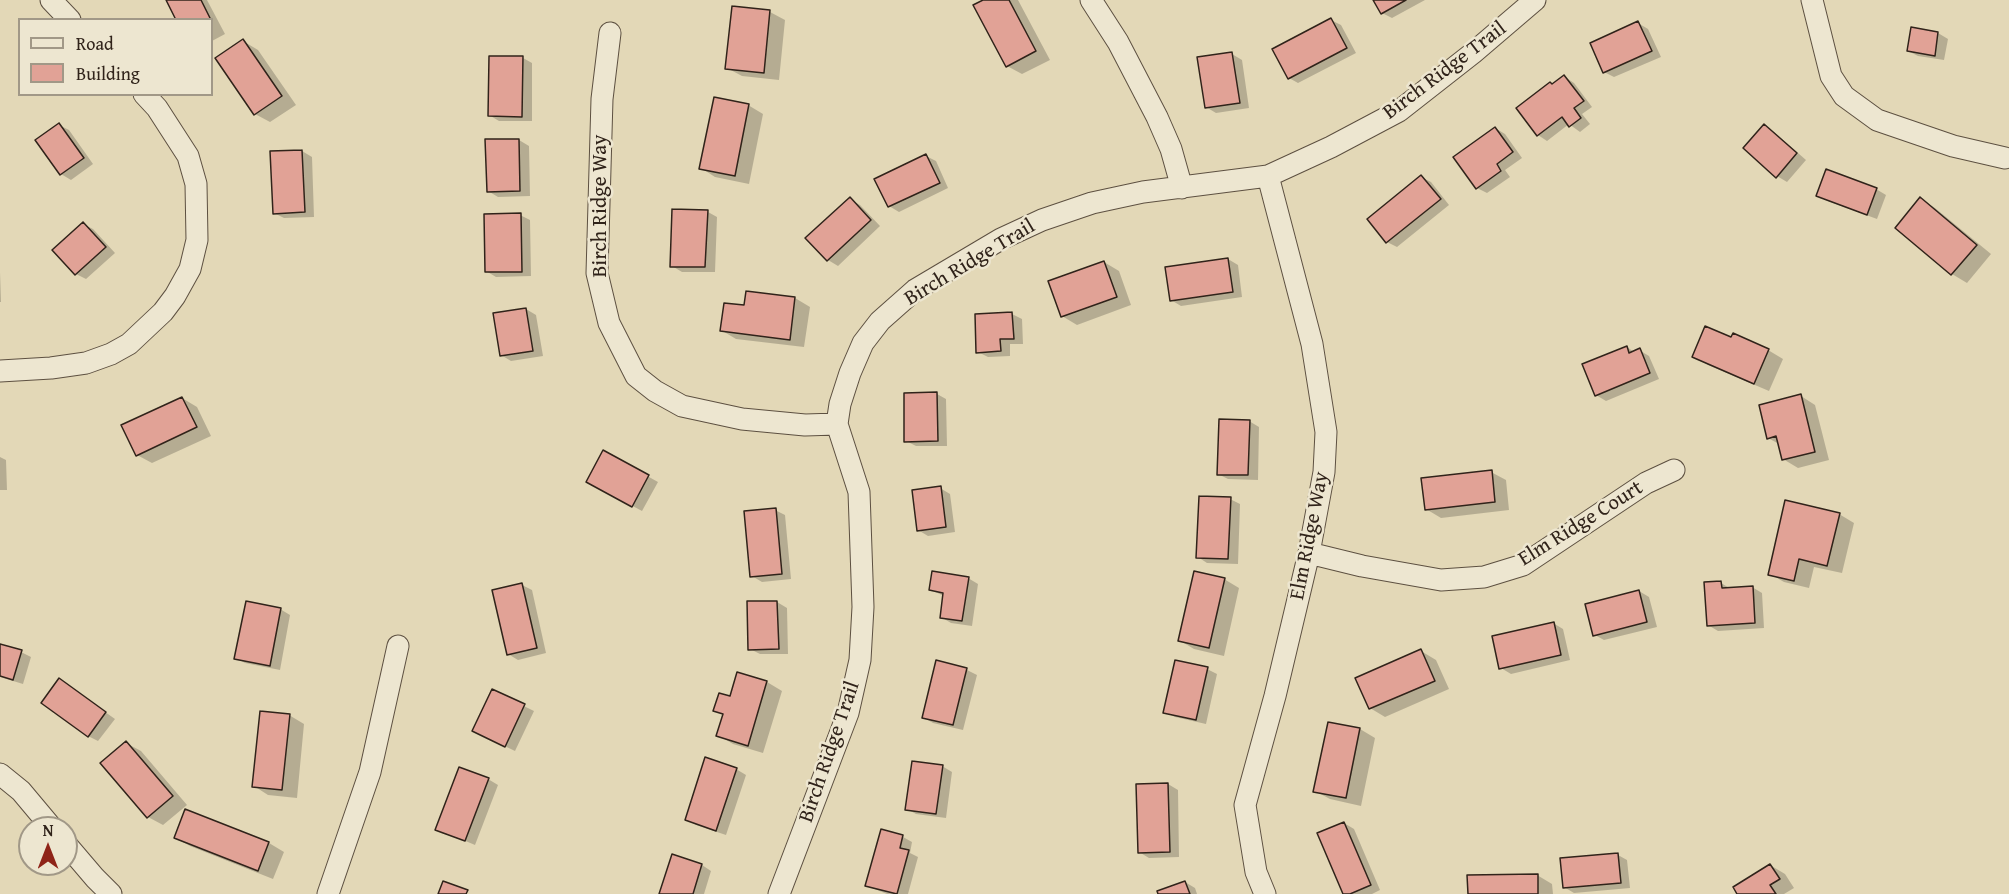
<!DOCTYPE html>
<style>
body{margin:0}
#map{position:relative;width:2009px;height:894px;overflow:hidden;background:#e3d8b7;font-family:"Gentium Book Plus",serif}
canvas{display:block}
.legend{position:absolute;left:18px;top:18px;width:195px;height:78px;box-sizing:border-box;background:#ede6d0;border:2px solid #a19887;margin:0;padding:8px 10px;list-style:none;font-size:18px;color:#30231a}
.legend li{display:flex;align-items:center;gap:12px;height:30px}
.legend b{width:30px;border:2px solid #a19887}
.north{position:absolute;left:18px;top:816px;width:60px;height:60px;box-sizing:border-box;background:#ede6d0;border:2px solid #a19887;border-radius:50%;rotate:0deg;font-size:16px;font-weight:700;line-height:24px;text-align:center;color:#30231a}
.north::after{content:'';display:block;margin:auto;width:21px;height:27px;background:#8f2418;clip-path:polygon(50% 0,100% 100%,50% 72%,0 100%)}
</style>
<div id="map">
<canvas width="2009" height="894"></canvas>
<ul class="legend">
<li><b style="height:8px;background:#ede6d0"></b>Road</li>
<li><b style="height:16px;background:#e1a296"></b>Building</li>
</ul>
<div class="north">N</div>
</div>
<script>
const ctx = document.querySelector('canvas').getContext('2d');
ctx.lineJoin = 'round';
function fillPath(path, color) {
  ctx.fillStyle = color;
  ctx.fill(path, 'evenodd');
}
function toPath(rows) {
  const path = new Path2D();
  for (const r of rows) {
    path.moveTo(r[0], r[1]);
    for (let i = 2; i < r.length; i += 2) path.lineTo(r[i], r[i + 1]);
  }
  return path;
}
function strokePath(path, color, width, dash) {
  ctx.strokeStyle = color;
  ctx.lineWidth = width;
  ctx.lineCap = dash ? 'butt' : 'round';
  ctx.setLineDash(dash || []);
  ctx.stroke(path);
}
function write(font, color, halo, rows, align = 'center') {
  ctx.font = font + ' "Gentium Book Plus",serif';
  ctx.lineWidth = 5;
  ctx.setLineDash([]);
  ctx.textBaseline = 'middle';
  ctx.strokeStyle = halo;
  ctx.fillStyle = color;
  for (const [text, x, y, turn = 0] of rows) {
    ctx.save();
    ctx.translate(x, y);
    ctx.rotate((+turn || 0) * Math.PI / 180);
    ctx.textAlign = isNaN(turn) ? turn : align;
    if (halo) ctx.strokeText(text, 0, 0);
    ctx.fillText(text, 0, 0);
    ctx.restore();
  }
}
fillPath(toPath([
 [168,0,207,0,225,34,212,41,212,20,178,20],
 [986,0,1018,0,1050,60,1022,74,1007,66],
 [1375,0,1425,0,1392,18,1382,13],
 [770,12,785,20,779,80,742,76,727,68],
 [1331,20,1341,25,1356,53,1298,83,1289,78],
 [1638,23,1648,29,1661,57,1614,77,1604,72],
 [1912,29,1938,33,1948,39,1944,60,1918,56,1908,51],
 [243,41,258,50,296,105,270,122,255,114],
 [1232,54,1242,60,1249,108,1216,113,1206,107],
 [523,58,532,63,532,121,499,121,489,115],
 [1565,77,1574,83,1592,107,1582,114,1590,124,1580,132,1569,124,1547,141,1538,135,1553,86],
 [748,105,763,114,749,184,715,177,701,168],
 [59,125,69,130,93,164,71,180,61,174],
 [1764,126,1774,132,1806,160,1787,182,1777,176],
 [1495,128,1505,134,1522,158,1505,170,1510,177,1487,193,1477,188],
 [519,140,529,146,530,196,498,197,488,191],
 [302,151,312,157,314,217,284,218,274,213],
 [926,156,936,161,948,188,899,212,889,206],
 [1827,171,1876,189,1886,195,1877,219,1828,201,1818,196],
 [1421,177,1431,182,1449,205,1397,247,1387,242],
 [850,199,860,205,880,226,838,266,828,260,807,238],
 [1921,199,1935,208,1991,254,1967,283,1952,274,1897,228],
 [708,212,717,217,715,272,682,272,672,266],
 [520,215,530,220,531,276,496,277,486,271],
 [83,224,93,229,115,253,86,279,76,274],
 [1228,259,1238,265,1242,297,1181,306,1171,300],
 [1104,262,1119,271,1131,305,1077,325,1062,316],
 [0,272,1,302,0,302],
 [795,298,810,307,804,347,736,339,721,330,746,307],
 [526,309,536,315,543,356,511,361,501,355],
 [1012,314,1022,319,1023,344,1010,344,1010,356,988,357,978,352],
 [1627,347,1634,352,1639,350,1649,356,1659,379,1606,401,1596,395],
 [1768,350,1783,359,1769,391,1708,365,1693,356],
 [937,394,946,399,947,446,916,446,906,441],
 [1801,396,1815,405,1829,460,1798,468,1783,459,1779,444,1768,438],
 [182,398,197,407,211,436,152,463,137,455],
 [1249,421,1259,427,1258,480,1228,479,1218,474],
 [604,452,658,482,642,511,588,482],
 [0,457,6,460,7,490,0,490],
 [1491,472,1506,480,1509,510,1441,518,1426,509],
 [940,488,950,494,955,532,928,536,918,530],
 [1230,499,1240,504,1238,564,1207,563,1198,557],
 [775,510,785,515,791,579,762,582,752,576],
 [1839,514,1854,523,1842,573,1814,567,1809,588,1784,582,1770,574],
 [968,578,978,584,972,626,951,623,941,617,944,596,931,590],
 [1224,579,1239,588,1224,656,1194,649,1179,640],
 [1721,583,1731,589,1752,587,1762,593,1764,628,1718,631,1708,625],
 [522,585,532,590,546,653,518,660,508,654],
 [1639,591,1649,597,1657,627,1604,640,1595,635],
 [777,602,787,608,788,654,760,654,750,649],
 [280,609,290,615,280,670,245,663,236,658],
 [1553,623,1563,629,1570,660,1511,674,1501,668],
 [0,646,21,652,31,657,23,684,0,677],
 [1421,651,1436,660,1449,689,1385,717,1370,708],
 [937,662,967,670,977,675,963,730,933,723,923,717],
 [1207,669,1217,674,1206,724,1175,717,1165,712],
 [738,674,767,682,782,691,763,753,733,744,718,735,724,716,715,710,731,698],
 [60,680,115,719,98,741,88,736],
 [493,691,534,711,515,751,484,736],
 [289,715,304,724,297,798,268,795,254,786],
 [1329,723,1360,729,1375,738,1361,806,1330,799,1315,791],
 [126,743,141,751,187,805,163,825,148,817],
 [942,766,952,772,946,818,916,814,907,809],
 [736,769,746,775,726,835,696,825,687,819],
 [488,779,498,785,475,845,437,829],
 [1168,784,1178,790,1179,857,1149,858,1139,852],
 [186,811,269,843,284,852,273,879,190,846,176,838],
 [1344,823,1354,829,1380,890,1372,894,1345,894],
 [882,831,903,837,912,842,910,853,918,857,908,894,887,894,867,886],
 [1618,855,1627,860,1630,888,1574,893,1564,887],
 [702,865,711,871,704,894,661,894],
 [1770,865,1785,874,1794,888,1784,894,1739,894],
 [1537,875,1552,884,1553,894,1469,894],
 [1185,882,1195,888,1197,894,1159,894]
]), '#0003');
const building = toPath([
 [166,0,201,0,211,20,176,20,166,0],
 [983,0,1009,0,1036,51,1006,67,973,5,983,0],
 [1373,0,1406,0,1381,14,1373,0],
 [732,6,770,10,764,73,725,69,732,6],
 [1331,18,1347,48,1288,79,1272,49,1331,18],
 [1638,21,1652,51,1603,73,1590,43,1638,21],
 [1911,27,1938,32,1935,56,1907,51,1911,27],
 [243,39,282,96,254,115,215,58,243,39],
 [1232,52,1240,103,1205,108,1197,57,1232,52],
 [489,56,523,56,522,117,488,116,489,56],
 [1564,75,1584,101,1574,108,1581,118,1569,127,1562,117,1537,136,1516,108,1550,82,1552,84,1564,75],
 [714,97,749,104,735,176,699,169,714,97],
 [59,123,84,158,60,175,35,140,59,123],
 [1764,124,1797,153,1776,178,1743,148,1764,124],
 [1495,127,1513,152,1497,164,1501,171,1476,189,1453,157,1495,127],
 [485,139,519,139,520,191,487,192,485,139],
 [302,150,305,212,273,214,270,151,302,150],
 [926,154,940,183,888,207,874,179,926,154],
 [1826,169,1877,188,1867,215,1816,196,1826,169],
 [1421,175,1441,199,1386,243,1367,219,1421,175],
 [850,197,871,220,827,261,805,238,850,197],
 [1920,197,1977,245,1951,275,1895,228,1920,197],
 [672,209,708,210,705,267,670,267,672,209],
 [521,213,522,272,485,272,484,214,521,213],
 [83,222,106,247,75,275,52,250,83,222],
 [1228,258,1233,292,1170,301,1165,267,1228,258],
 [1104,261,1117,297,1061,317,1048,281,1104,261],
 [746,291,795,297,790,340,720,331,724,303,744,305,746,291],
 [526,308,533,351,500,356,493,313,526,308],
 [1012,312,1014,339,1000,339,1001,351,976,353,975,314,1012,312],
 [1705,326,1731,337,1733,333,1769,349,1754,384,1692,357,1705,326],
 [1627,346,1629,353,1640,348,1650,373,1595,396,1582,364,1627,346],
 [937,392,938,441,904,442,904,393,937,392],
 [1801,394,1815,452,1782,460,1776,436,1767,439,1759,405,1801,394],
 [182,397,197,427,136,456,121,425,182,397],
 [1219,419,1250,420,1248,475,1217,475,1219,419],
 [603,450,649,475,632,507,586,482,603,450],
 [1492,470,1495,502,1425,510,1421,478,1492,470],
 [941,486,946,527,917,531,912,490,941,486],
 [1199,496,1231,497,1228,559,1196,558,1199,496],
 [1785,500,1840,513,1827,566,1799,559,1794,581,1768,575,1785,500],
 [776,508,782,574,750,577,744,511,776,508],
 [932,571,969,577,962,621,940,618,943,593,929,590,932,571],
 [1194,571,1225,578,1209,648,1178,641,1194,571],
 [1721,581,1722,588,1753,586,1755,623,1707,626,1704,582,1721,581],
 [522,583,537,648,507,655,492,590,522,583],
 [1639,590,1647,622,1593,636,1585,604,1639,590],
 [246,601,281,608,270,666,234,659,246,601],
 [747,601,777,601,779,649,748,650,747,601],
 [1554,622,1561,655,1499,669,1492,636,1554,622],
 [0,644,22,650,13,680,0,676,0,644],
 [1421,649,1435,681,1369,709,1355,678,1421,649],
 [936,660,967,668,953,725,922,718,936,660],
 [1175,660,1208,667,1196,720,1163,713,1175,660],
 [737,672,767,681,748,746,716,736,723,714,713,711,719,693,730,696,737,672],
 [59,678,106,712,88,737,41,703,59,678],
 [492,689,525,704,505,747,472,731,492,689],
 [260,711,290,714,282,790,252,787,260,711],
 [1328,722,1360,728,1346,798,1313,792,1328,722],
 [126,741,173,796,147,818,100,763,126,741],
 [705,757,737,768,716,831,685,820,705,757],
 [912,761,943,765,936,814,905,810,912,761],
 [459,767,489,778,465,841,435,830,459,767],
 [1168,783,1170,852,1138,853,1136,784,1168,783],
 [185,809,269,842,258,871,174,838,185,809],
 [1344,822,1371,885,1350,894,1343,894,1317,833,1344,822],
 [881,829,903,835,900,848,909,850,897,894,865,886,881,829],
 [1618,853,1621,883,1563,888,1560,858,1618,853],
 [672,854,702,864,693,894,659,894,672,854],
 [1770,864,1780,879,1770,885,1776,894,1737,894,1733,887,1770,864],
 [1538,874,1538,894,1468,894,1467,875,1538,874],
 [443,881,468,890,466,894,438,894,443,881],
 [1185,881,1190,894,1158,894,1157,891,1185,881]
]);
fillPath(building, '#e1a296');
strokePath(building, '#30231a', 1.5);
const minor = toPath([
 [51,0,70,20],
 [1091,0,1118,42,1157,117,1171,149,1182,188],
 [1812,0,1831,76,1844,96,1877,120,1953,146,2005,158],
 [610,33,602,99,597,273,609,323,636,376,655,391,682,406,742,419,805,425,837,424],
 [0,371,51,368,86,363,111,354,129,344,163,312,175,296,190,269,197,240,196,184,188,156,157,108,144,94],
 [1309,553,1362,566,1441,580,1484,577,1523,565,1646,483,1674,470],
 [0,774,21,791,52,828],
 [66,844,95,878,111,894],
 [328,894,370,772,398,646],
 [779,894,848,713,860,660,863,607,859,492,837,424,840,404,850,373,863,343,880,321,915,290,1001,239,1042,220,1092,203,1143,192,1268,176,1331,147,1399,111,1473,53,1535,0],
 [1265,894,1256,872,1245,805,1275,696,1309,553,1324,472,1326,432,1312,344,1268,176]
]);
strokePath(minor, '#5d5041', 23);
strokePath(minor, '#ede6d0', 21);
write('21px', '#30231a', '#ede6d0', [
 ["Birch Ridge Trail",1445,71,-37],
 ["Birch Ridge Way",601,206,-90],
 ["Birch Ridge Trail",970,263,-31],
 ["Elm Ridge Court",1581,524,-32],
 ["Elm Ridge Way",1310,536,-79],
 ["Birch Ridge Trail",830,752,-71]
]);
</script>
